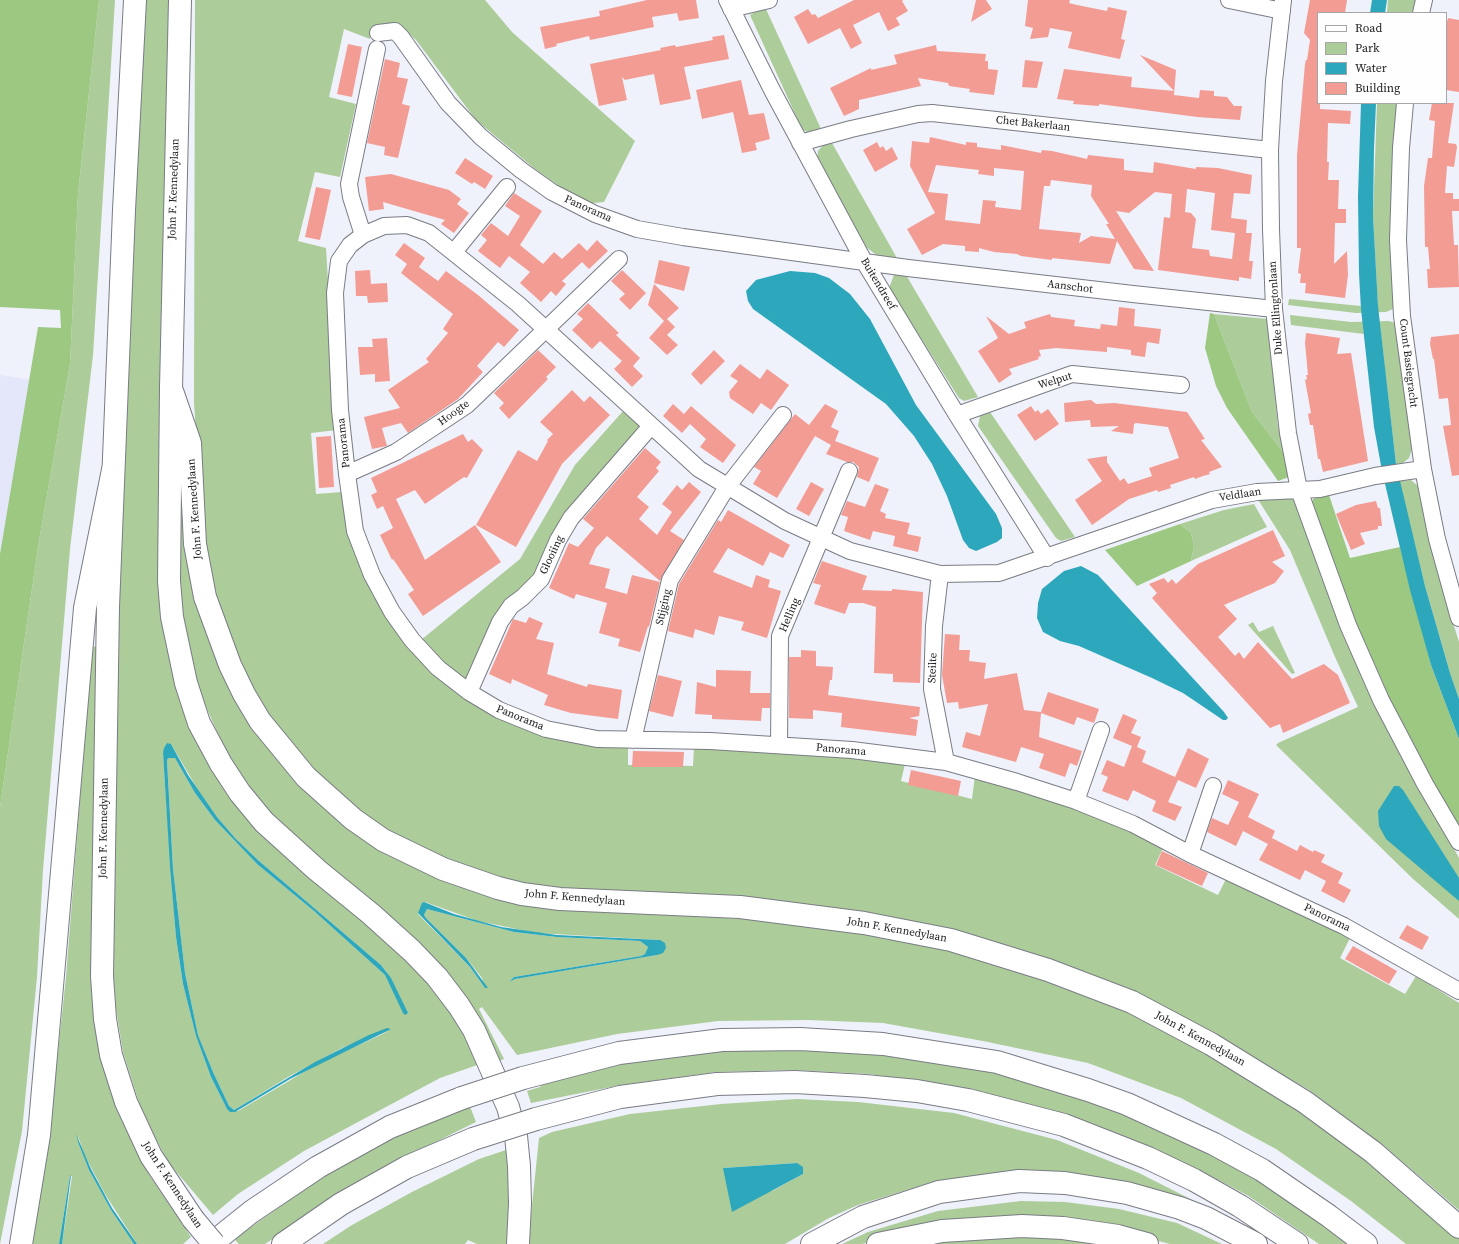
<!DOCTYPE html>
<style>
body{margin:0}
#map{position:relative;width:1459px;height:1244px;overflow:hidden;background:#eff1fb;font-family:"Source Serif 4",serif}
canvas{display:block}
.legend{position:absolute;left:1317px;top:12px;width:130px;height:92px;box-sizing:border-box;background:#fefefe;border:1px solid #a5a6a7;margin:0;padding:5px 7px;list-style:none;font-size:12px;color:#202124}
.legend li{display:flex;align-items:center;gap:8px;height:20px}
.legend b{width:20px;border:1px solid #a5a6a7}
</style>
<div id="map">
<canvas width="1459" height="1244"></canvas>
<ul class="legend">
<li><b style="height:5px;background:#fff"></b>Road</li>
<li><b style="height:11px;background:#accc99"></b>Park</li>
<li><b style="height:11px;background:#2da7bb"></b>Water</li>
<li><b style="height:11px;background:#f39c94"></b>Building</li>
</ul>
</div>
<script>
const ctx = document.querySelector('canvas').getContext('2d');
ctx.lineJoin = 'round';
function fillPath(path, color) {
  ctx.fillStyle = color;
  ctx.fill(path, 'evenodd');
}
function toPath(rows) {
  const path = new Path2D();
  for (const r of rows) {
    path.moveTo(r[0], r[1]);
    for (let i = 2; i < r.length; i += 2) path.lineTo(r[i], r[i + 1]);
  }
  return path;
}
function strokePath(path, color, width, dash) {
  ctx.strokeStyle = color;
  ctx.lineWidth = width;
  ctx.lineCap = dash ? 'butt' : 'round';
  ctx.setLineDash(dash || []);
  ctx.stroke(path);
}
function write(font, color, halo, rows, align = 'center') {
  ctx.font = font + ' "Source Serif 4",serif';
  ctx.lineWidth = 3;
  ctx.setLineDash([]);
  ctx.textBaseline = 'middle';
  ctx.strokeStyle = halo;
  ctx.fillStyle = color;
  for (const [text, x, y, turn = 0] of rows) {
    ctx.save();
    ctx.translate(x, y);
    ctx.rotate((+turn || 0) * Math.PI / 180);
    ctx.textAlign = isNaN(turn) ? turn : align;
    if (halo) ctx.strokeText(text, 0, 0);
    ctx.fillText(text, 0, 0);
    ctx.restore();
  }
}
fillPath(toPath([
 [0,375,37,381,0,611]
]), '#e3e7f9');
fillPath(toPath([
 [99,0,115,0,93,355,70,549,43,870,37,977,22,1131,0,1244,0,807,39,541,70,364,78,194],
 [146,0,172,0,164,617,169,654,180,694,192,730,407,958,452,1009,483,1063,440,1078,304,1151,238,1194,213,1215,168,1162,142,1112,123,1052,111,978,114,682,127,351],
 [171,744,198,790,217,817,235,838,259,861,381,965,386,971,405,1015,385,975,314,911,257,864,215,820,195,793,175,758,168,758,167,761,173,869,185,973,198,1035,213,1072,229,1106,234,1110,288,1077,342,1048,389,1031,316,1065,238,1111,227,1109,211,1077,196,1036,183,984,176,937,165,785,163,753],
 [195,0,485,0,512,32,635,141,604,202,585,204,535,169,476,120,416,40,402,27,371,32,370,39,344,29,329,97,356,104,340,177,315,172,298,241,326,248,337,430,311,433,316,494,342,492,374,590,477,703,628,746,628,765,693,766,694,746,772,748,905,764,901,781,972,799,975,776,1089,811,1163,848,1155,865,1218,895,1228,875,1350,938,1340,958,1405,994,1416,976,1459,1003,1459,1210,1384,1146,1309,1090,1214,1035,1051,962,596,892,532,886,471,869,418,848,362,815,312,770,269,716,236,657,213,595,204,545,194,403],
 [1388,0,1418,0,1415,13,1387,13],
 [765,7,821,129,807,132,802,129,750,15],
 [1377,103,1398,103,1391,192,1395,304,1393,309,1386,312,1356,313,1288,305,1289,299,1361,306,1361,309,1378,308,1373,216],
 [832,143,898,260,879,257,866,247,817,160,818,151,823,145],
 [894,275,906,275,978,397,964,401,959,398,889,288],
 [1214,314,1268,319,1278,427,1287,457,1252,412],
 [1290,315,1351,322,1389,321,1395,323,1412,449,1409,458,1403,463,1396,464,1380,326,1363,327,1364,334,1291,325],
 [988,409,1075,537,1061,541,1056,538,978,426,981,411],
 [624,410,643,428,536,577,466,683,421,640,520,559,575,465],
 [181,476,255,727,300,787,347,829,406,864,462,887,593,911,746,919,863,930,953,950,1044,979,1127,1010,1208,1052,1300,1106,1440,1219,1459,1238,1459,1244,1406,1244,1351,1201,1276,1149,1181,1098,1088,1063,983,1041,883,1023,808,1020,718,1021,617,1034,517,1055,482,1007,479,1009,504,1059,499,1061,488,1034,472,1008,272,816,229,759,197,686,182,614,179,544],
 [425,902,478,921,536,933,660,940,657,955,514,979,509,982,514,977,641,956,645,954,648,947,640,941,557,937,514,932,427,909,424,915,426,918,466,958,482,978,485,988,470,967,418,914],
 [1411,480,1419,487,1444,594,1459,642,1459,699,1450,673,1425,586,1399,481],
 [1286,497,1292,498,1297,503,1389,728,1459,858,1459,919,1412,878,1276,745,1278,743,1358,707,1335,657,1290,550,1257,498],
 [1254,504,1267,527,1191,561,1194,546,1191,533,1180,524,1224,510],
 [1253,622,1259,632,1273,626,1295,673,1292,674,1248,625],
 [100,646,94,977,125,1122,149,1175,191,1237,183,1244,137,1244,105,1194,84,1154,78,1136,79,1145,89,1170,111,1210,134,1244,62,1244,72,1176,70,1176,59,1244,31,1244,49,1137,66,977,92,647],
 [803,1049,881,1053,977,1068,1076,1095,1163,1130,1258,1178,1351,1244,1319,1244,1247,1195,1199,1170,1151,1148,970,1089,870,1074,793,1070,716,1072,621,1085,531,1103,527,1091,540,1087,542,1084,620,1064,723,1051],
 [797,1099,858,1102,954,1113,1057,1140,1139,1173,1210,1209,1020,1173,932,1182,858,1205,829,1218,785,1244,528,1244,539,1138,552,1132,630,1114,721,1104],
 [797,1163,803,1174,772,1191,723,1168],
 [469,1104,476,1122,399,1160,335,1197,265,1244,239,1244,234,1239,324,1176,387,1141],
 [512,1148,511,1244,477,1244,468,1240,465,1244,323,1244,352,1225,412,1192,479,1159],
 [1021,1201,1065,1202,1119,1209,1177,1223,1222,1244,1170,1244,1114,1229,936,1225,862,1244,842,1244,868,1232,938,1211],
 [1016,1232,1124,1244,914,1244]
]), '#accc99');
fillPath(toPath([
 [0,0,99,0,78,194,70,364,39,541,0,807,0,554,38,327,61,328,60,310,0,307],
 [1210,313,1214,314,1252,412,1287,457,1289,477,1278,481,1227,408,1216,386,1205,348],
 [1328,492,1350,558,1400,547,1431,665,1459,739,1459,832,1376,676,1334,570,1312,507,1312,501,1315,497],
 [1180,524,1191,533,1194,546,1191,561,1137,586,1105,550]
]), '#9cc882');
fillPath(toPath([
 [1372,0,1387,0,1385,13,1370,13],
 [1361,103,1376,103,1374,148,1373,216,1378,306,1396,464,1425,586,1450,673,1459,699,1459,739,1431,665,1410,590,1382,471,1374,427,1361,309,1359,274,1358,196],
 [790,271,815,273,829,278,850,294,870,319,916,405,996,514,1002,528,1002,538,997,542,976,551,969,548,963,540,947,496,932,464,914,436,886,404,753,309,748,301,746,291,756,280],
 [1081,566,1098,575,1224,712,1228,718,1226,720,1223,720,1183,693,1152,678,1079,646,1060,641,1043,632,1037,618,1038,603,1042,589,1064,571],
 [167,743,171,744,188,775,217,817,235,838,259,861,381,965,391,978,408,1013,405,1015,403,1013,385,975,314,911,257,864,215,820,195,793,175,758,168,758,167,761,173,869,185,973,198,1035,213,1072,229,1106,234,1110,315,1062,369,1035,387,1028,391,1029,290,1079,235,1112,230,1112,227,1109,211,1077,196,1036,183,984,176,937,170,866,163,753,164,748],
 [1394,786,1399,786,1403,790,1459,878,1459,901,1386,839,1379,826,1378,811],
 [424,902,454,914,501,927,557,935,660,940,665,943,666,948,663,953,657,955,515,979,509,982,514,977,641,956,645,954,648,947,640,941,557,937,514,932,427,909,424,915,426,918,466,958,488,988,485,988,470,967,418,913,422,903],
 [76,1134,91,1169,112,1208,137,1244,134,1244,111,1210,89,1170,79,1145],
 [797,1163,803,1167,803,1174,732,1212,723,1168],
 [71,1175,62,1244,59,1244,70,1176]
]), '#2da7bb');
fillPath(toPath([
 [647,0,696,0,699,18,679,21,677,13,652,17,654,27,590,40,589,36,556,44,557,46,545,49,540,27,600,16,599,11],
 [854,0,903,0,902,1,908,11,896,18,900,25,888,31,879,12,853,25,862,43,851,49,840,28,808,44,794,17,808,9,812,15,815,14,818,18],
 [976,0,986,0,992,9,971,22],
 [1028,0,1070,0,1069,3,1077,5,1107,11,1108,7,1127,11,1121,39,1125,40,1120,59,1068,48,1072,32,1050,28,1048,37,1030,39,1033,28,1025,26],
 [1310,0,1347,0,1345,13,1318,13,1318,103,1320,103,1320,109,1351,111,1350,124,1328,123,1327,162,1329,162,1328,180,1339,180,1338,209,1346,209,1346,223,1335,223,1334,264,1347,251,1348,275,1345,298,1305,293,1306,283,1300,283,1301,274,1298,273,1301,248,1297,248,1297,155,1305,64,1306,60,1307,60,1310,40,1304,33],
 [1448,18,1459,20,1459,92,1446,90,1446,25],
 [724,35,729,59,684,67,691,99,660,105,654,74,625,80,622,77,627,100,599,106,590,64,661,50,660,48,675,45,676,47,713,40,712,37],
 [348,44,362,47,352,97,337,94],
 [936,45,937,51,986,54,985,61,988,61,988,69,998,70,994,95,969,92,970,89,949,86,948,83,918,78,921,86,859,100,859,109,844,116,830,88,871,68,871,70,897,64,894,55],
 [1140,55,1176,70,1174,95,1199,98,1200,90,1214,91,1214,96,1227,97,1234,106,1242,106,1240,120,1197,117,1099,104,1099,106,1073,104,1074,101,1057,99,1064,69,1132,77,1131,87,1174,91],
 [385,59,400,63,397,77,408,79,402,104,410,106,398,158,384,155,385,147,367,143],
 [1025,60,1043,62,1037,88,1022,87],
 [741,80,749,115,764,113,770,139,755,143,757,150,742,153,733,112,702,119,696,90],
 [1432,103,1454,103,1448,143,1456,144,1457,147,1454,167,1447,166,1445,193,1453,193,1453,199,1459,199,1459,211,1452,211,1454,245,1458,245,1459,287,1428,288,1427,269,1430,269,1428,247,1425,247,1424,186,1428,158,1432,158,1435,121,1429,120],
 [930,137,966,145,966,142,977,143,977,147,1001,150,1001,145,1041,153,1042,150,1052,151,1087,159,1088,155,1124,159,1124,170,1153,173,1154,162,1196,169,1196,167,1218,168,1252,175,1250,194,1234,193,1231,218,1247,220,1246,233,1252,233,1249,261,1253,261,1251,279,1239,277,1239,281,1158,270,1164,217,1170,218,1172,194,1155,192,1129,213,1116,211,1154,271,1134,269,1117,241,1110,264,1052,258,1052,260,1021,256,1017,254,994,252,979,248,979,252,965,251,965,246,943,244,922,255,907,229,935,213,910,166,912,141,929,143],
 [936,165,979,170,978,174,994,176,994,168,1024,171,1021,210,995,207,996,201,983,200,980,224,945,220,948,194,928,192],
 [1051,180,1092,185,1091,196,1109,224,1106,224,1115,239,1091,236,1079,243,1081,233,1039,229,1044,186,1050,186],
 [1187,189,1215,193,1211,230,1235,233,1232,259,1210,256,1209,250,1192,248,1196,219,1191,213,1185,212],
 [877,142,880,148,883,146,886,151,892,147,898,159,875,172,863,150],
 [465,158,493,176,485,189,474,182,472,184,455,173],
 [391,174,449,190,461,199,457,204,469,213,454,233,441,224,445,220,383,202,384,209,369,211,365,177],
 [316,187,331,190,320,240,305,237],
 [514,193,542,211,520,245,543,264,554,252,562,259,579,243,587,251,597,240,608,251,589,269,582,262,562,281,566,284,556,296,551,291,541,302,520,283,530,272,509,256,500,268,478,251,487,240,481,235,491,223,508,236,520,216,505,206],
 [404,243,425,258,419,267,438,281,446,271,478,295,519,330,504,347,498,342,477,366,483,372,458,399,408,433,401,423,382,428,387,446,372,449,364,417,400,408,388,390,429,362,426,359,448,333,443,329,453,314,401,273,407,264,395,255],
 [659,260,690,267,684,291,654,283],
 [370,270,371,284,387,283,388,302,368,303,367,296,356,296,355,271],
 [622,270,646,293,630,310,619,299,625,294,611,281],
 [654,284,679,308,667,319,675,327,667,335,678,345,667,355,649,338,664,321,648,305],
 [588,303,619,333,616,335,640,358,633,366,643,376,632,387,614,369,622,361,600,341,592,349,572,330,583,319,577,314],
 [1119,307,1135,309,1134,326,1161,329,1159,344,1147,342,1145,357,1131,355,1131,350,1107,347,1107,352,1056,348,1039,350,1041,356,1038,357,1039,359,1009,369,1012,374,999,383,978,351,998,338,986,316,1009,334,1026,328,1024,322,1050,314,1051,317,1075,320,1074,326,1100,329,1101,324,1117,326],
 [1306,333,1340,338,1337,354,1351,353,1368,461,1323,472,1320,459,1318,459,1313,425,1310,425,1308,414,1311,413,1305,380,1307,379,1306,375,1308,375,1305,343],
 [1459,334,1459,475,1452,476,1443,426,1451,425,1448,398,1439,399,1434,359,1433,359,1430,344,1431,337],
 [387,338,390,381,375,382,375,374,360,375,358,347,373,347,372,339],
 [538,350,556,367,546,377,548,379,509,419,499,408,504,403,494,393],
 [714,350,725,361,701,385,691,374],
 [740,364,760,379,767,369,789,385,771,410,761,403,753,414,730,398,729,392,738,381,730,376],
 [572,390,584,402,590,396,610,415,562,464,516,547,476,525,518,450,537,461,548,441,547,440,553,434,540,422],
 [1091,400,1096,404,1114,403,1187,412,1205,439,1201,440,1222,467,1209,472,1210,474,1203,476,1195,479,1194,477,1170,485,1171,488,1158,492,1157,490,1129,499,1092,525,1075,500,1102,481,1087,459,1107,456,1107,462,1120,481,1124,478,1128,484,1152,476,1149,468,1179,458,1168,427,1136,423,1134,424,1133,434,1111,431,1119,426,1091,427,1090,420,1065,422,1064,403],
 [673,404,684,414,691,406,736,445,723,463,700,447,706,439,690,424,682,433,663,416],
 [825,404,838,411,831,427,839,431,835,441,879,458,869,482,857,477,859,467,853,462,847,462,826,454,831,445,815,436,777,498,753,484,761,471,754,467,795,414,809,425],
 [1031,406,1035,412,1038,410,1041,414,1048,409,1059,424,1035,441,1017,415],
 [463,434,468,442,472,439,483,450,467,478,464,477,425,504,415,490,396,499,425,560,475,525,501,562,423,616,408,594,414,590,393,559,392,560,380,535,393,528,383,506,377,509,371,495,377,492,371,478],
 [331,436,334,487,319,488,316,437],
 [645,448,661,462,656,468,659,471,637,497,649,507,639,519,657,535,672,512,662,504,677,485,682,490,689,482,701,492,670,531,684,540,660,581,607,536,596,548,589,564,610,569,605,588,627,594,632,575,660,582,649,627,648,626,640,652,618,646,620,639,599,633,607,603,576,594,574,599,549,588,569,543,578,547,594,528,583,519],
 [811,482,824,489,809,516,796,509],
 [875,484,889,489,880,511,886,514,885,518,910,523,907,534,921,537,918,552,893,546,895,536,873,531,870,540,844,531,848,517,841,515,847,501,865,507],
 [1376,501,1378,508,1380,508,1382,526,1378,526,1378,529,1360,533,1365,544,1351,550,1336,514,1356,505],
 [728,510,790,545,783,558,770,552,763,566,728,548,713,572,752,588,756,575,770,580,768,587,781,591,767,638,741,630,744,622,719,616,714,635,695,629,693,638,668,631,679,584,718,520,721,522],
 [1273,530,1285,556,1272,562,1284,571,1275,583,1224,605,1237,619,1218,637,1235,656,1239,652,1244,659,1258,642,1292,679,1324,664,1338,675,1350,703,1283,733,1280,724,1270,728,1175,624,1152,598,1157,593,1149,584,1164,578,1168,583,1172,579,1176,584,1198,564],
 [822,561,867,576,862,590,892,591,892,589,923,592,920,683,893,682,893,674,874,673,876,607,863,603,849,603,845,614,814,604,821,585,813,583],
 [529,617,543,623,536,639,554,643,547,674,587,687,588,684,622,690,618,719,571,713,544,705,548,695,512,679,511,684,489,674,513,619,526,623],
 [945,634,960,635,959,650,970,650,969,661,986,663,984,679,1017,673,1024,710,1041,712,1048,692,1099,709,1094,723,1077,717,1074,725,1041,713,1039,737,1082,751,1077,766,1070,763,1065,777,1039,768,1044,754,1021,747,1016,762,962,747,966,732,980,736,988,704,959,709,958,702,947,703,942,675],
 [801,650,816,651,816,666,833,667,832,680,830,680,828,695,920,707,919,716,909,718,918,720,916,736,841,727,842,713,813,710,813,719,789,718,789,657,801,657],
 [716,670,751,671,750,693,770,693,770,708,762,708,761,721,712,719,712,715,695,714,697,682,716,687],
 [658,675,682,681,673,717,649,711],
 [1123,714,1137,720,1131,733,1141,737,1137,747,1146,751,1142,762,1175,777,1188,748,1209,759,1196,788,1178,780,1168,802,1182,807,1175,821,1152,811,1156,801,1133,790,1128,801,1102,791,1108,777,1101,774,1107,760,1124,767,1132,746,1113,738],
 [633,751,684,752,683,767,632,767],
 [911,770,961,781,958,796,908,785],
 [1228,780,1259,794,1248,817,1275,831,1272,838,1297,851,1300,845,1313,852,1314,850,1325,855,1321,862,1343,873,1338,883,1351,890,1344,903,1321,891,1326,881,1305,870,1300,880,1259,860,1268,844,1243,831,1236,846,1207,832,1212,818,1228,825,1239,802,1222,794],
 [1162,851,1208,873,1202,886,1156,865],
 [1407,925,1429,937,1422,950,1399,938],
 [1353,946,1397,971,1389,984,1345,959]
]), '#f39c94');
const minor = toPath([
 [727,0,772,90,865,263,957,415,1047,558],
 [1229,0,1282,11],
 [1283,0,1274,81,1270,150,1271,229,1274,309,1288,433,1299,490,1320,489,1375,476,1423,469],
 [731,9,769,0],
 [1421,13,1424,0],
 [378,33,395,31,401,37,448,103,481,137,521,170,552,192,595,214,637,229,683,237,908,268,1133,294,1274,309],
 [1405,103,1401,148,1398,240,1402,316,1423,469,1437,539,1459,618],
 [800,143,851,129,918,114,932,113,1270,150],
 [363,235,351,197,349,184,377,49],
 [454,252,507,187],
 [957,415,1072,374,1181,385],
 [347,474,396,452,467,405,619,259],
 [940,574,934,626,932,689,946,762],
 [469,692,500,622,511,606,523,597,541,579,558,540,571,518,651,426],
 [633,740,670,580,727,487,783,415],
 [779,745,780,636,849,471],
 [1076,801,1101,730],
 [1459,842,1425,784,1381,700,1348,625,1299,490,1257,492,1212,500,999,573,940,574,850,551,785,521,699,469,518,304,429,233,407,225,384,226,363,235,350,245,339,261,335,293,340,410,347,474,355,531,372,575,392,612,412,640,438,668,469,692,499,710,546,729,597,739,710,741,852,750,946,762,1017,782,1076,801,1133,824,1190,854,1344,926,1459,991],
 [1190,854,1213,786]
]);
const trunk = toPath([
 [135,0,124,210,108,607,102,976,105,1019,111,1055,126,1102,151,1156,193,1219],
 [180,0,171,388,190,443,195,544,205,597,230,665,244,694,260,721,306,777,353,819,383,840,443,869,498,888,522,894,560,899,740,907,864,923,951,940,1048,970,1132,1002,1211,1044,1305,1102,1373,1152,1459,1227],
 [878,1244,942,1231,1022,1226,1063,1228,1118,1236,1147,1244]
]);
const motorway = toPath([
 [171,388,169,581,172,617,186,683,199,723,221,764,240,793,264,822,317,870,371,914,412,951,437,977,459,1006,474,1030,508,1107,516,1136,519,1166,520,1203,518,1244],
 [523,1078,619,1053,722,1040,800,1039,883,1044,997,1062,1088,1090,1127,1104,1214,1144,1262,1170,1329,1216,1366,1244],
 [536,1119,620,1097,717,1084,795,1082,865,1086,917,1091,968,1100,1064,1125,1148,1158,1194,1180,1240,1206,1297,1244],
 [21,1244,39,1135,85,608,113,470],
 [211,1244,251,1212,318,1167,390,1127,462,1098],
 [283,1244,341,1204,407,1167,473,1139],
 [812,1244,863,1217,939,1192,1019,1181,1065,1183,1127,1193,1180,1208,1206,1218,1256,1244]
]);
strokePath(minor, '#7a7c85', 18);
strokePath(trunk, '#7a7c85', 24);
strokePath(motorway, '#7a7c85', 24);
strokePath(minor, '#fff', 16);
strokePath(trunk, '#fff', 22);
strokePath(motorway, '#fff', 22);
const trunkBridge = toPath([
 [193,1219,214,1244]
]);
const motorwayBridge = toPath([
 [462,1098,523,1078],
 [473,1139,536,1119]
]);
strokePath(trunkBridge, '#7a7c85', 24, []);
strokePath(motorwayBridge, '#7a7c85', 24, []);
strokePath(trunkBridge, '#fff', 22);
strokePath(motorwayBridge, '#fff', 22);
write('11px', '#202124', '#fefefe', [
 ["Chet Bakerlaan",1033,124,6],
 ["John F. Kennedylaan",174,189,-88],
 ["Panorama",588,209,24],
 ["Buitendreef",878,284,59],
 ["Aanschot",1070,287,7],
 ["Duke Ellingtonlaan",1276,308,-94],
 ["Count Basiegracht",1408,363,83],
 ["Welput",1055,381,-17],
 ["Hoogte",454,413,-36],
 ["Panorama",344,443,-96],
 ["Veldlaan",1240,495,-9],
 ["John F. Kennedylaan",195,509,-94],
 ["Glooiing",552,555,-65],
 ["Stijging",664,607,-77],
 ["Helling",790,615,-67],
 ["Steilte",933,668,-88],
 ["Panorama",520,718,22],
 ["Panorama",841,750,5],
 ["John F. Kennedylaan",104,828,-89],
 ["John F. Kennedylaan",575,898,5],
 ["Panorama",1327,918,26],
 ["John F. Kennedylaan",897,930,10],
 ["John F. Kennedylaan",1200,1039,29],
 ["John F. Kennedylaan",172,1185,57]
]);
</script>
